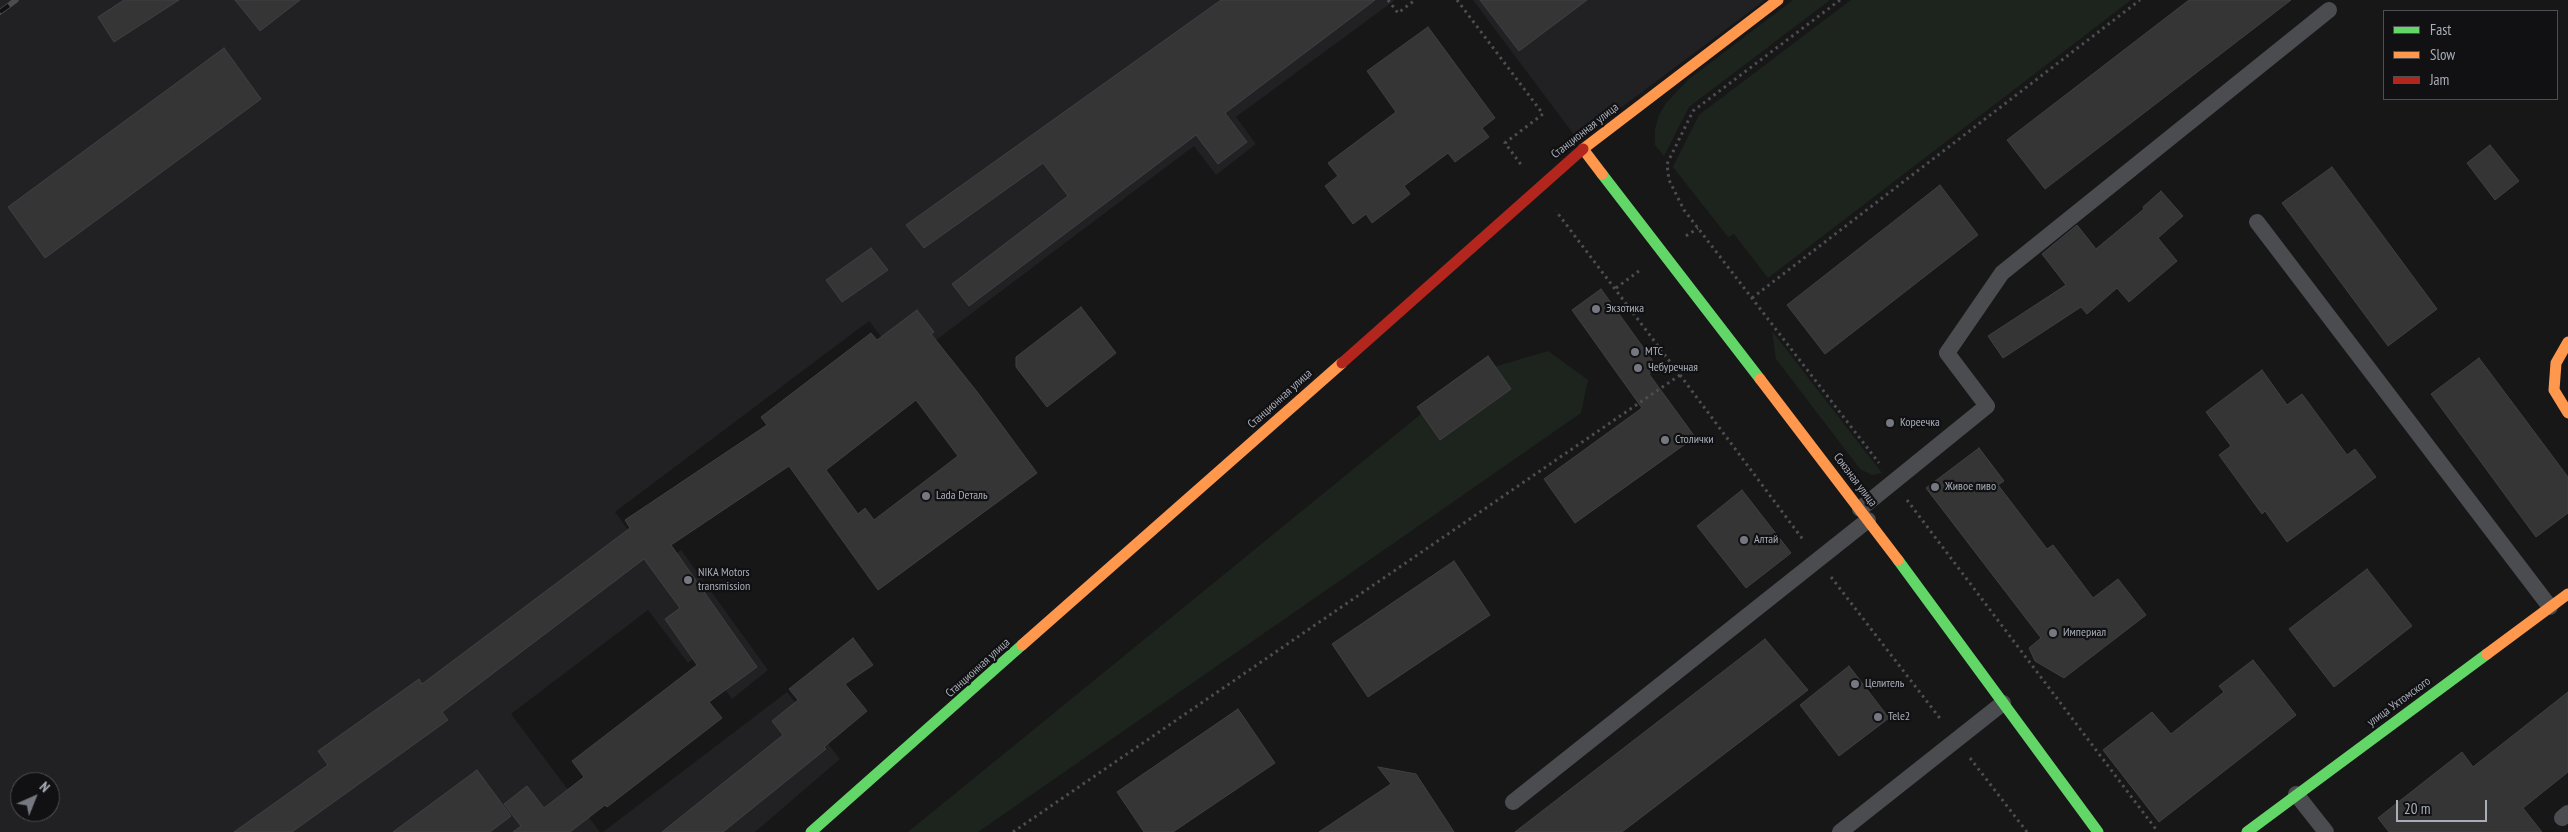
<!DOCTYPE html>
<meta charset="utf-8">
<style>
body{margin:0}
#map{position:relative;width:2568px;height:832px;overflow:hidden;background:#171717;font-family:"PT Sans Narrow",sans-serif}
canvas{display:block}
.legend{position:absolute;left:2383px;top:10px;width:175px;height:90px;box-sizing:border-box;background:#111113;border:1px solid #4d4f55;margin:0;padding:6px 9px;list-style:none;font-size:15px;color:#a8adb8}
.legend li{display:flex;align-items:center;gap:10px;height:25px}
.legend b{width:25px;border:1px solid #4d4f55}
.north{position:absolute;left:10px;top:772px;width:50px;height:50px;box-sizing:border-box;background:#111113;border:1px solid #4d4f55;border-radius:50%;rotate:44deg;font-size:14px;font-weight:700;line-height:20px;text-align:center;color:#a8adb8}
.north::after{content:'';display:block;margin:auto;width:18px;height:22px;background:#757880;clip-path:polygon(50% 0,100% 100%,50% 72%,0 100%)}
.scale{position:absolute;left:2396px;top:800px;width:91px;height:22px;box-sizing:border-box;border:2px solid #a8adb8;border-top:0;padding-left:6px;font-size:15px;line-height:18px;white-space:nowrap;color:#a8adb8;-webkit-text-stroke:4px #111113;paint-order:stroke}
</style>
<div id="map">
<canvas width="2568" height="832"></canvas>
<ul class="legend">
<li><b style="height:6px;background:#63d668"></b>Fast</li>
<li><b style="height:6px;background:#ff974d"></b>Slow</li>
<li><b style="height:6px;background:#b3261e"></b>Jam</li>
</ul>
<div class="north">N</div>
<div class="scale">20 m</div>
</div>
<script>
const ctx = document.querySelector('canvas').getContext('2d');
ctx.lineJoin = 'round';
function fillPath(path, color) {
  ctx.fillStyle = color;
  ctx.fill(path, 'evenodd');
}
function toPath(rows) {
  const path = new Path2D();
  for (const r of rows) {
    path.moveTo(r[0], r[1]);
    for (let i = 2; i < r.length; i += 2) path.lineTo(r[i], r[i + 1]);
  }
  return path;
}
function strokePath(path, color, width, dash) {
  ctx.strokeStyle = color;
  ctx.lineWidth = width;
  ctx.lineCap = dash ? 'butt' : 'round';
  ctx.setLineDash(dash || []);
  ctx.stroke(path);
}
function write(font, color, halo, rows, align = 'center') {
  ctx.font = font + ' "PT Sans Narrow",sans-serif';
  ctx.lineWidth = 4.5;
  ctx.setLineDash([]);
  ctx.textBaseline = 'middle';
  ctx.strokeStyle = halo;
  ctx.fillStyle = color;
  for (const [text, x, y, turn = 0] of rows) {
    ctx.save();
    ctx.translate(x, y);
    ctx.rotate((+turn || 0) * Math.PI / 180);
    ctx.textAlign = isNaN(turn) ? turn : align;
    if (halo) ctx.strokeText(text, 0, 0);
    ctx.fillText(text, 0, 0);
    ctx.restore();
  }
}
fillPath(toPath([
 [0,0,1395,0,1236,117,1256,144,1216,175,1194,146,903,365,869,321,615,512,656,568,681,550,768,670,732,699,699,654,688,663,648,610,511,714,600,832,0,832],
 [20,782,50,782,50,812,20,812],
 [1473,0,1765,0,1578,140],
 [787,692,840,759,755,832,603,832]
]), '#212123');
fillPath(toPath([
 [1793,0,1830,0,1689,107,1664,156,1655,145,1655,129,1659,115,1666,103,1689,79],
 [1851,0,2131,0,1768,278,1734,234,1728,237,1673,167,1699,115],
 [1772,331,1882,473,1872,475,1860,469,1776,359],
 [1548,351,1588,380,1581,413,978,832,908,832,1470,374]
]), '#1d241e');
const building = toPath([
 [124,0,179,0,114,42,98,17,124,0],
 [235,0,300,0,260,31,235,0],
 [1221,0,1375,0,1225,113,1247,142,1218,164,1196,135,969,306,952,284,1068,196,1043,163,924,248,906,225,1221,0],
 [1480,0,1587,0,1519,51,1480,0],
 [2189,0,2291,0,2045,189,2007,140,2189,0],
 [1428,27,1495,118,1482,128,1489,137,1455,162,1448,153,1404,186,1410,194,1372,223,1366,214,1353,224,1325,186,1338,176,1328,163,1396,112,1367,71,1428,27],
 [224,48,261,99,45,258,8,207,224,48],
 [2490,145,2519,181,2495,200,2467,163,2490,145],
 [2332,167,2437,309,2388,346,2282,203,2332,167],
 [1940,185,1978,235,1825,354,1787,305,1940,185],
 [2161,191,2183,216,2158,238,2177,261,2129,302,2117,288,2087,314,2081,307,2003,358,1988,336,2066,285,2042,254,2077,225,2096,249,2144,209,2143,207,2161,191],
 [871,248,888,270,842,302,826,280,871,248],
 [1601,289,1658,368,1649,374,1695,437,1575,523,1544,479,1642,408,1572,310,1601,289],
 [1081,307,1116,353,1047,407,1016,367,1016,357,1081,307],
 [917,310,934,332,931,334,978,393,1037,473,878,590,789,466,671,545,757,667,709,702,722,718,607,807,605,805,570,832,513,832,521,826,504,804,527,786,544,808,584,777,572,761,697,665,665,619,680,608,644,559,442,712,448,720,292,832,234,832,328,765,318,751,419,679,422,684,630,528,625,520,767,425,761,417,871,333,877,340,917,310],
 [916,400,958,456,874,520,865,508,858,514,826,470,916,400],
 [1488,356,1511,389,1440,440,1417,407,1488,356],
 [2479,358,2568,477,2568,513,2536,537,2431,394,2479,358],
 [2262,370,2287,405,2302,394,2347,455,2355,449,2376,477,2287,542,2265,511,2262,514,2219,455,2231,446,2206,412,2262,370],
 [1979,448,2004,481,1998,485,2047,549,2053,545,2093,598,2118,579,2146,615,2064,678,2035,661,2029,648,2041,638,1926,488,1979,448],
 [1742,490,1791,553,1746,588,1697,526,1742,490],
 [1454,561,1490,615,1368,697,1332,644,1454,561],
 [2367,569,2412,626,2334,687,2289,629,2367,569],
 [853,638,873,665,845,684,867,711,824,747,826,749,723,832,662,832,783,735,772,721,798,700,789,689,853,638],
 [1765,639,1808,690,1622,832,1515,832,1765,639],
 [2253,660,2296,715,2159,822,2103,750,2152,712,2171,734,2224,692,2219,686,2253,660],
 [1849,666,1889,718,1839,756,1800,705,1849,666],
 [2568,692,2568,772,2523,808,2542,832,2389,832,2378,818,2462,752,2473,767,2568,692],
 [1238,709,1275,763,1173,832,1144,832,1117,792,1238,709],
 [1378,767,1416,774,1454,832,1319,832,1391,784,1378,767],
 [477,770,511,816,490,832,393,832,477,770]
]);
fillPath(building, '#353536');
strokePath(building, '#3f4043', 1);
strokePath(toPath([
 [1388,0,1398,13,1415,0],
 [1457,0,1543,114,1505,143,1522,166],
 [1840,0,1693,111,1667,164,1669,180,1684,210,1879,463],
 [1686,236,1698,228],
 [1616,288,1639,271],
 [1752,298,2140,0],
 [1680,375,1804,541],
 [1907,500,2158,832],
 [1831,577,1942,721],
 [1970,758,2027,832],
 [1013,832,1680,375,1556,211]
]), '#4d4e52', 3, [2.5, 4]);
strokePath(toPath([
 [2257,222,2550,607],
 [1860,509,1987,406,1947,353,2002,273,2329,10],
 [2296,794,2326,832],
 [1513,802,1868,520],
 [2562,818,2568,813],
 [1840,832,2003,703]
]), '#4b4c50', 16);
strokePath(toPath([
 [1602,174,1760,379],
 [1898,560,2098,832],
 [811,832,1022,645],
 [2247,832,2487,654]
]), '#63d668', 11);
strokePath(toPath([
 [1602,174,1583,149,1778,0],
 [2568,342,2556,363,2554,390,2568,413],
 [1760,379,1898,560],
 [1022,645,1342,363],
 [2487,654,2568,594]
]), '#ff974d', 11);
strokePath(toPath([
 [1342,363,1583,149]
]), '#b3261e', 11);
const rail = toPath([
 [0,12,16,0]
]);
strokePath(rail, '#4b4c4f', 5.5);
strokePath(rail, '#111113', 4, [11]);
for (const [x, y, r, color] of [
 [1596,309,5,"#757880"],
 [1635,352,5,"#757880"],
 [1638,368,5,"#757880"],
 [1890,423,5,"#757880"],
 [1665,440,5,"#757880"],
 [1935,487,5,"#757880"],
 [926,496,5,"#757880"],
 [1744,540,5,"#757880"],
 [688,580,5,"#757880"],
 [2053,633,5,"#757880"],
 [1855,684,5,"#757880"],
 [1878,717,5,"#757880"]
]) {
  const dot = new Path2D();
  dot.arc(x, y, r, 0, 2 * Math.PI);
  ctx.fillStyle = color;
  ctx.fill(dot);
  strokePath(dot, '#111113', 2);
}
write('12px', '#a8adb8', '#111113', [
 ["Станционная улица",1585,131,-38],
 ["Станционная улица",1280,399,-42],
 ["Союзная улица",1855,480,53],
 ["Станционная улица",978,668,-42],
 ["улица Ухтомского",2399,702,-36]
]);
write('12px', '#a8adb8', '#111113', [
 ["Экзотика",1606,309],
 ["МТС",1645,352],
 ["Чебуречная",1648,368],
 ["Кореечка",1900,423],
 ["Столички",1675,440],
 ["Живое пиво",1945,487],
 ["Lada Dеталь",936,496],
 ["Алтай",1754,540],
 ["NIKA Motors",698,573],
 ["transmission",698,587],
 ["Империал",2063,633],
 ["Целитель",1865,684],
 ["Tele2",1888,717]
], 'left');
</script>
